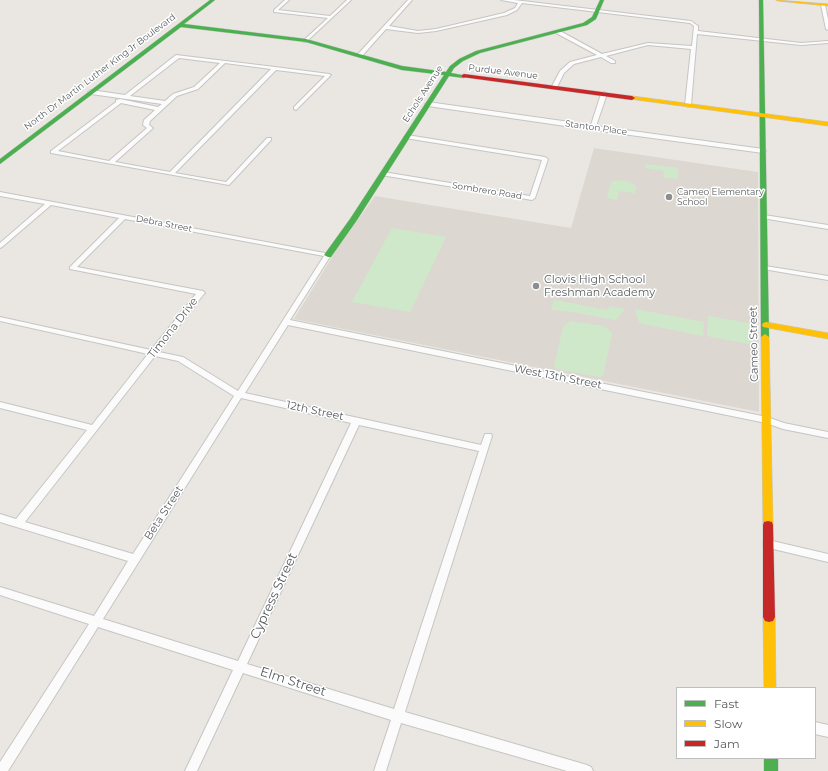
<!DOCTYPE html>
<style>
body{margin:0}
#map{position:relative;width:828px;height:771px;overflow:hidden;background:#eae7e2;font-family:Montserrat,sans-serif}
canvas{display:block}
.legend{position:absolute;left:676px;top:687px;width:140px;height:72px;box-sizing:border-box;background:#fff;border:1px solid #bcbec0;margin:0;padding:5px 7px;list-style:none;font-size:12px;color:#585d61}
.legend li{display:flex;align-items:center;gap:8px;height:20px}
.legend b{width:20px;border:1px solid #bcbec0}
</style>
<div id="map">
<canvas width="828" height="771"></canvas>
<ul class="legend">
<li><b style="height:5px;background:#4caf50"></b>Fast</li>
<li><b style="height:5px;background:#ffc107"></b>Slow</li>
<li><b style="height:5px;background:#c62828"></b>Jam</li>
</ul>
</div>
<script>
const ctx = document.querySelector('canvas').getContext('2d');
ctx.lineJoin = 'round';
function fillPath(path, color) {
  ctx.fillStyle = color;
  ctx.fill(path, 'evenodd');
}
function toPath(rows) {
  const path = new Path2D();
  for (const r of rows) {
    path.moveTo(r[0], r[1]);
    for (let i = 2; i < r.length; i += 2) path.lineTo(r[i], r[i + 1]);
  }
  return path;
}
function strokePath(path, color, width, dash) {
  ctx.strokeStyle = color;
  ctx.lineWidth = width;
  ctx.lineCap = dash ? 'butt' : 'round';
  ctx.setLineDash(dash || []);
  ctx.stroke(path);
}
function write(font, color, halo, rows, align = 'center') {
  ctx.font = font + ' Montserrat,sans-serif';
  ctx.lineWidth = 3;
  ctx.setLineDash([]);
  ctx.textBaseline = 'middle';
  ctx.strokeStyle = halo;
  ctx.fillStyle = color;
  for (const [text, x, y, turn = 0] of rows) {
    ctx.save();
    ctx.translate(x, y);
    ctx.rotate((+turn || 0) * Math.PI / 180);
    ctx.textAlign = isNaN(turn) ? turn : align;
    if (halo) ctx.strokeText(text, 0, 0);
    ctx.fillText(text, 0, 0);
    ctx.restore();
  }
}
fillPath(toPath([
 [594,148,758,172,759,412,294,319,337,249,375,196,571,228]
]), '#dcd8d1');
fillPath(toPath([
 [646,164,678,168,677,179,663,177,664,171,645,168],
 [619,180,629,182,636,186,635,193,619,191,617,200,607,198,611,182],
 [392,228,446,237,410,312,352,302],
 [554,300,608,310,609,306,625,309,616,320,567,311,551,310],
 [635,309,704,322,703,336,639,323],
 [708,316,754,324,754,345,707,336],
 [570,321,604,326,612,333,603,376,599,377,557,369,554,367,563,327]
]), '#d0e8ca');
const street = toPath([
 [285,0,289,0,278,10,330,16,347,0,351,0,306,42,304,42,304,40,328,18,274,12,274,10,285,0],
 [408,0,412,0,389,26,418,31,436,29,504,13,515,8,518,3,501,0,514,0,691,21,698,26,698,31,801,43,828,41,828,43,801,45,697,34,691,105,688,107,685,105,691,49,648,45,606,56,615,61,615,63,611,63,601,57,574,64,564,73,556,89,551,88,560,71,570,62,597,55,556,33,556,31,560,31,602,54,648,43,692,46,694,26,690,23,522,3,517,10,507,15,436,31,418,33,386,29,362,56,358,56,358,54,408,0],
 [823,4,825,5,828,19,828,30,826,29,821,5,823,4],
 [176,55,275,67,329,74,331,75,296,110,294,109,294,107,325,76,276,70,175,173,226,182,267,138,271,138,271,140,229,185,51,153,51,151,116,102,116,100,120,99,158,107,162,104,91,94,88,92,91,90,125,95,176,55],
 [179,58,220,63,194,87,173,94,165,101,130,96,179,58],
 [225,63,271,69,170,172,115,162,152,129,153,128,149,125,150,121,177,96,198,89,225,63],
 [121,103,155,110,144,120,143,125,147,128,109,161,58,151,121,103],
 [604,92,607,94,596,126,763,149,766,151,763,153,593,130,428,106,425,104,428,102,591,125,601,94,604,92],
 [407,135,545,157,548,159,535,198,532,200,381,175,380,174,383,172,530,196,542,160,405,138,404,137,407,135],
 [0,192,330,254,331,255,290,320,767,417,784,423,828,432,828,438,783,429,766,423,288,325,245,393,481,445,485,434,491,434,492,436,405,712,587,765,591,767,593,771,567,771,401,723,386,771,374,771,391,720,243,673,197,771,185,771,233,670,98,627,8,771,0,771,0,762,89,624,0,595,0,587,94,616,128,561,0,522,0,514,16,519,87,430,0,408,0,402,92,425,148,354,0,321,0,317,151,350,196,294,70,269,70,267,119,218,51,205,2,247,0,248,0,243,45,204,0,196,0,192],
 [125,219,324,256,238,391,183,357,159,352,203,295,205,293,203,291,77,267,125,219],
 [155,356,178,361,234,396,133,554,25,522,155,356],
 [241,398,351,423,238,661,103,619,241,398],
 [359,425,479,451,394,709,247,664,359,425],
 [764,215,828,225,828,229,762,218,762,216,764,215],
 [765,266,828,276,828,280,763,269,763,267,765,266],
 [768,540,828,554,828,562,765,547,763,544,765,541,768,540],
 [815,722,828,725,828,737,815,734,815,722]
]);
const fast = toPath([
 [210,0,215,0,184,24,306,39,402,66,446,72,450,66,459,59,476,51,583,23,592,17,600,0,604,0,596,19,587,25,480,53,463,61,454,68,451,73,467,76,464,78,449,76,357,220,331,257,328,257,324,255,350,219,444,75,402,70,306,42,181,27,0,164,0,159,210,0],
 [759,0,763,0,769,337,765,340,761,337,759,0],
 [764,758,778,758,778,771,764,771,764,758]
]);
const slow = toPath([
 [776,0,828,4,828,6,778,1,776,0],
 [632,96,828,122,828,126,630,99,629,98,632,96],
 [766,322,828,333,828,339,763,327,762,325,763,323,766,322],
 [765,334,769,337,773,525,772,528,768,529,764,528,763,525,761,337,765,334],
 [769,612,773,613,775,617,776,688,764,688,763,617,765,613,769,612]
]);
const jam = toPath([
 [464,74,632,96,635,98,632,100,462,77,462,75,464,74],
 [768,521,772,522,773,525,775,617,773,621,769,622,765,621,763,617,763,525,764,522,768,521]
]);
strokePath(street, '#c5c5c3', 2);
strokePath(fast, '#c6c6c5', 1);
strokePath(slow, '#c6c6c5', 1);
strokePath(jam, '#c6c6c5', 1);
fillPath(street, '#fcfbfb');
fillPath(fast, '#4caf50');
fillPath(slow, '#ffc107');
fillPath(jam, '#c62828');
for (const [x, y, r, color] of [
 [669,197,4,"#8b8d8e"],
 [536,286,4,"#8b8d8e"]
]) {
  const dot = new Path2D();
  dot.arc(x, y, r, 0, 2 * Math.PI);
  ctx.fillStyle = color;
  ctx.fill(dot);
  strokePath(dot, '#fff', 1.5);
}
write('9px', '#585d61', '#fff', [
 ["North Dr Martin Luther King Jr Boulevard",100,72,-37],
 ["Purdue Avenue",503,72,7],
 ["Echols Avenue",423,94,-57],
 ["Stanton Place",596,128,8],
 ["Sombrero Road",487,191,9],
 ["Debra Street",164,224,11]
]);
write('9px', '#585d61', '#fff', [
 ["Cameo Elementary",677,192],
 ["School",677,202]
], 'left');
write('11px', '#585d61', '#fff', [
 ["Clovis High School",544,280],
 ["Freshman Academy",544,293]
], 'left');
write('11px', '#585d61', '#fff', [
 ["Timona Drive",173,328,-52],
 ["Cameo Street",754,344,-91],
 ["West 13th Street",558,377,11],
 ["12th Street",315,411,12],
 ["Beta Street",164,513,-57]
]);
write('13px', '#585d61', '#fff', [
 ["Cypress Street",274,596,-65],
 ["Elm Street",293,682,18]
]);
</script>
